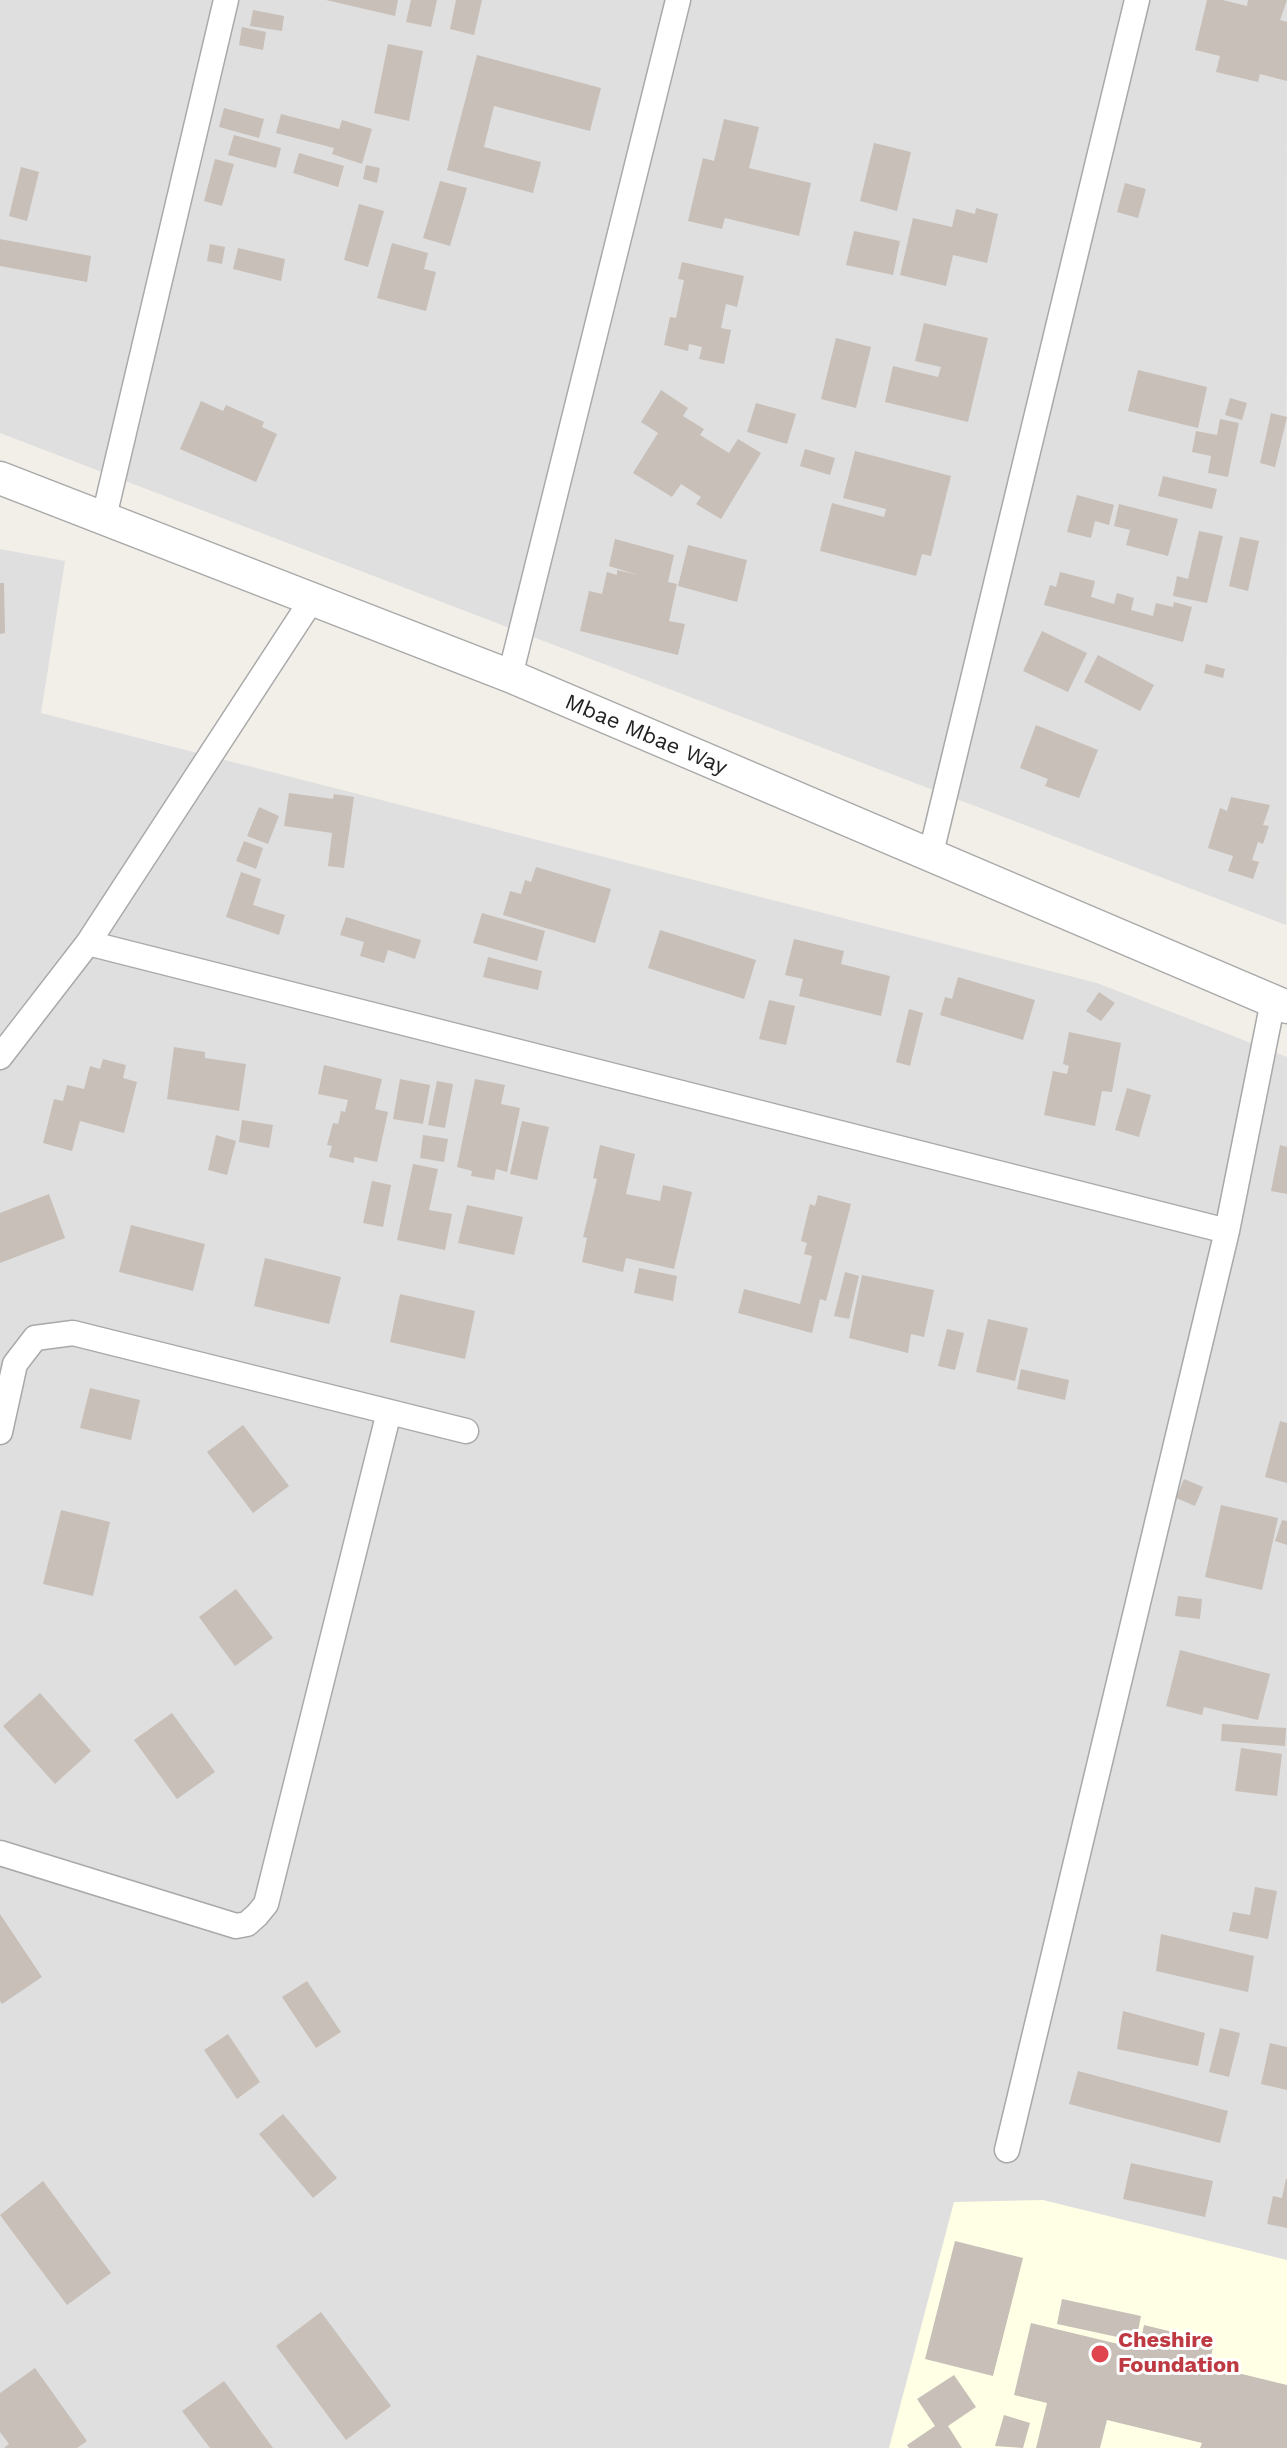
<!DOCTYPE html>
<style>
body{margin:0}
canvas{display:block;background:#f2efe9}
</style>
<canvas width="1287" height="2448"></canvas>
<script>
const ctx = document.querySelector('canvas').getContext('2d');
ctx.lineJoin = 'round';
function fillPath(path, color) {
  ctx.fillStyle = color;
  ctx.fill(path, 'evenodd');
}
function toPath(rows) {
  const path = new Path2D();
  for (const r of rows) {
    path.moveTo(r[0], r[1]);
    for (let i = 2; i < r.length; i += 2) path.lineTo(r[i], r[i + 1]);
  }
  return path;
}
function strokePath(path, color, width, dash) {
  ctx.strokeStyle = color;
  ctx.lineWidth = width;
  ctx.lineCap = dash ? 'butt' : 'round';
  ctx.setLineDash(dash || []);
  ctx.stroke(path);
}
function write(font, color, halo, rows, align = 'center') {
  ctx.font = font + ' "Work Sans",sans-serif';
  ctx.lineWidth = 6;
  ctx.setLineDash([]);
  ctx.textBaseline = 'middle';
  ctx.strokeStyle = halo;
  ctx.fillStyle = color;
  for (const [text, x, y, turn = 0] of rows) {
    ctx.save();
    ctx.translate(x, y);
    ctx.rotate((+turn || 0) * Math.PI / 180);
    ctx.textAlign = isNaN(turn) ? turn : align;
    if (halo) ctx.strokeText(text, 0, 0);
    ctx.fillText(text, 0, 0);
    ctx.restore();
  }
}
fillPath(toPath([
 [0,0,1287,0,1286,925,0,433],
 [0,549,65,561,41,713,1097,983,1287,1057,1287,2448,0,2448]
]), '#e0dfdf');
fillPath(toPath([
 [1043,2200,1287,2260,1287,2448,889,2448,954,2202]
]), '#ffffe5');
fillPath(toPath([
 [326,0,398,0,395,16],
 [411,0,437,0,431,27,406,22],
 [456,0,482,0,474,35,450,29],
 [1207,0,1223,0,1247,6,1248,0,1287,0,1280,20,1287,22,1287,81,1260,74,1258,82,1216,72,1220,56,1195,50],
 [253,10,284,16,282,31,250,26],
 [242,27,266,32,263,50,239,45],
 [388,44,423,51,409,121,374,113],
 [477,55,601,88,590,131,494,106,484,147,541,162,533,193,447,170],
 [224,108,264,119,259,138,219,127],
 [281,114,339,129,342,120,372,129,362,164,332,154,334,148,276,133],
 [724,119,759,127,749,168,811,183,799,236,725,218,722,229,688,221,703,158,714,161],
 [234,135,281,148,276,168,228,155],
 [874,143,911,152,897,211,860,201],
 [299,153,344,166,338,187,293,173],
 [215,159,234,164,222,206,204,201],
 [366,165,380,168,377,183,363,179],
 [21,167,39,172,27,221,9,216],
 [440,181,467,188,450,246,423,238],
 [1125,183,1146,189,1138,218,1117,212],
 [359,204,384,211,368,267,344,260],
 [976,208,998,214,987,263,953,255,946,286,900,275,913,218,952,227,956,209,975,214],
 [854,231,900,241,893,275,846,265],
 [0,239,91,256,87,282,0,266],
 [392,243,428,253,424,269,436,272,426,311,377,298],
 [210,244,225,247,222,264,207,261],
 [238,248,285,259,281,281,233,269],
 [682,262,744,276,737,307,726,304,721,328,731,330,724,364,699,359,702,347,689,344,688,351,664,345,670,317,676,318,684,280,678,279],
 [924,323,988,338,968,422,885,402,893,366,938,377,941,367,915,361],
 [836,338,871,347,856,408,821,399],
 [1138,370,1207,387,1198,428,1128,411],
 [661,390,688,408,683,416,704,429,700,435,729,453,738,439,761,453,721,519,696,504,701,497,681,484,672,497,633,473,658,433,641,422],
 [1230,398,1247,403,1242,420,1225,415],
 [201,401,223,411,226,405,264,422,262,427,277,434,256,482,180,449],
 [756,403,796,414,787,444,747,432],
 [1271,413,1287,417,1275,467,1260,463],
 [1220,419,1239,423,1228,477,1208,473,1211,456,1192,452,1196,431,1217,435],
 [805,449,835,458,830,475,800,466],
 [855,451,951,476,931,556,922,554,916,576,820,551,832,503,884,517,886,509,843,498],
 [1163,476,1217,489,1212,509,1158,496],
 [1077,495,1114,505,1109,525,1095,521,1091,538,1067,532],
 [1119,504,1178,519,1168,556,1126,545,1130,530,1114,526],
 [1199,531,1223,536,1207,603,1173,596,1177,576,1188,579],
 [1240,537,1259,541,1248,591,1229,586],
 [615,539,674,555,668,582,677,584,669,621,685,624,678,655,580,631,589,591,602,594,607,572,617,575,617,570,638,575,609,566],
 [688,545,747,560,737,602,678,586],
 [1060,572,1095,581,1091,597,1114,604,1117,593,1134,598,1131,610,1153,616,1156,603,1173,607,1174,602,1192,607,1183,642,1044,605,1050,585,1056,587],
 [0,583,4,583,5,633,0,634],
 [1042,631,1087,653,1068,692,1023,671],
 [1098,655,1154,685,1140,711,1084,682],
 [1206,664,1225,669,1223,678,1204,673],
 [1036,725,1098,750,1079,798,1045,786,1048,779,1020,768],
 [289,793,333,799,334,794,354,797,344,868,328,866,332,833,284,826],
 [1231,797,1270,805,1263,825,1269,826,1263,844,1258,842,1252,860,1259,862,1253,879,1228,871,1233,856,1208,848,1220,808,1227,811],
 [259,807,279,816,268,844,247,836],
 [244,841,263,848,256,869,236,861],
 [536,867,611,889,595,943,503,915,510,891,521,894,525,880,531,882],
 [241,872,261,879,253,905,285,915,279,935,226,917],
 [482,913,545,931,537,961,473,943],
 [346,917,421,940,415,959,388,950,384,963,360,956,364,942,340,935],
 [660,930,756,960,744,999,648,968],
 [794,939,844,951,841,964,890,976,881,1016,799,996,803,979,785,975],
 [488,957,542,971,538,990,483,977],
 [958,977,1035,1000,1023,1040,940,1015,945,997,952,999],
 [1099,992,1115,1003,1101,1021,1086,1011],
 [769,1000,795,1006,786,1045,759,1039],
 [909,1009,923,1013,910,1066,896,1062],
 [1069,1032,1121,1043,1112,1092,1102,1091,1095,1126,1044,1115,1053,1071,1067,1074,1069,1066,1063,1064],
 [174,1047,205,1052,205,1058,246,1064,239,1111,167,1099],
 [103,1059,126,1065,123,1078,137,1082,124,1133,80,1121,72,1151,43,1143,54,1099,63,1101,67,1085,84,1089,90,1066,100,1069],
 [324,1065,382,1079,375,1109,388,1112,377,1162,354,1157,354,1163,329,1157,332,1146,327,1145,333,1123,338,1124,341,1111,345,1112,348,1100,318,1094],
 [400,1079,430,1085,423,1124,393,1119],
 [475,1079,505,1085,501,1104,520,1108,507,1172,496,1169,494,1180,471,1176,472,1171,457,1167],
 [437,1081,453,1084,445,1128,428,1125],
 [1127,1088,1151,1095,1139,1137,1115,1130],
 [242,1120,273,1125,269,1148,239,1142],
 [522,1121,549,1127,537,1180,510,1174],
 [216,1135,236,1141,227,1175,208,1170],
 [423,1135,448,1139,444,1162,420,1158],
 [600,1145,635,1154,626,1194,660,1201,663,1185,692,1192,674,1269,626,1258,623,1272,582,1262,587,1238,583,1237,597,1179,593,1178],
 [1280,1145,1287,1147,1287,1194,1271,1191],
 [413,1164,438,1169,429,1210,452,1214,445,1250,397,1240],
 [372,1181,391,1185,383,1227,363,1223],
 [49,1194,65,1238,0,1263,0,1213],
 [818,1195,851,1204,826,1301,820,1299,812,1333,738,1313,744,1289,800,1304,812,1256,804,1254,807,1243,801,1241,810,1204,815,1206],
 [467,1205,523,1217,514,1255,458,1243],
 [131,1225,205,1244,193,1291,119,1272],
 [265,1258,341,1277,329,1324,254,1306],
 [639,1268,677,1276,673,1301,634,1293],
 [845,1272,859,1276,849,1319,834,1316],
 [862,1275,934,1290,924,1337,911,1334,908,1353,849,1338],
 [400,1294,475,1311,465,1359,390,1342],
 [988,1319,1028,1328,1015,1381,976,1372],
 [947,1329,964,1333,955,1370,938,1366],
 [1021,1369,1069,1380,1065,1400,1017,1389],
 [90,1388,140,1400,131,1440,80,1428],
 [1280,1421,1287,1423,1287,1483,1265,1477],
 [243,1425,289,1486,253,1513,207,1452],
 [1184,1479,1203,1487,1195,1506,1176,1498],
 [1221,1505,1278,1518,1262,1590,1205,1577],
 [61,1510,110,1522,93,1596,43,1584],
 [1282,1520,1287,1521,1287,1545,1275,1541],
 [236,1589,273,1638,235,1666,199,1617],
 [1178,1596,1202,1599,1200,1619,1175,1616],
 [1180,1650,1270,1674,1258,1720,1204,1707,1202,1715,1166,1706],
 [40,1693,91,1751,55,1784,3,1726],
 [172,1713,215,1772,177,1799,134,1740],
 [1222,1724,1286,1728,1285,1746,1221,1741],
 [1241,1748,1282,1754,1277,1796,1235,1791],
 [1255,1887,1277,1891,1268,1939,1229,1931,1233,1912,1250,1915],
 [0,1914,42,1977,2,2004,0,2001],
 [1161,1934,1254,1956,1248,1992,1156,1971],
 [307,1981,341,2032,316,2048,282,1997],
 [1123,2011,1205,2033,1198,2066,1117,2049],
 [1220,2028,1240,2033,1229,2077,1209,2072],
 [228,2034,260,2082,237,2099,204,2050],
 [1270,2043,1287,2047,1287,2090,1261,2084],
 [1078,2071,1228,2111,1220,2143,1069,2104],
 [283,2114,337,2178,313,2198,259,2134],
 [1131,2163,1213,2181,1205,2217,1123,2199],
 [1286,2179,1287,2179,1287,2228,1267,2224,1273,2196,1282,2198],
 [43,2181,111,2273,67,2305,0,2215],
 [955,2241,1023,2258,993,2376,925,2359],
 [1062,2299,1141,2316,1136,2341,1057,2324],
 [321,2312,391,2406,346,2440,276,2346],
 [1031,2323,1139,2349,1144,2325,1214,2342,1209,2366,1287,2385,1287,2448,1200,2448,1202,2443,1107,2420,1100,2448,1036,2448,1047,2403,1014,2395],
 [35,2368,87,2441,77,2448,4,2448,9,2444,0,2432,0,2393],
 [954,2375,976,2407,948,2426,962,2448,909,2448,907,2445,935,2426,917,2399],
 [224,2381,273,2448,210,2448,182,2411],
 [1004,2415,1030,2423,1023,2448,995,2446]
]), '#c7bfb8');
const minor = toPath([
 [104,517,226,0],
 [510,676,678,0],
 [930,857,1137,0],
 [88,943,1227,1231],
 [0,1057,88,943,313,598],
 [0,1432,15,1364,35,1338,73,1333,466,1431],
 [0,1853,236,1926,247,1924,257,1915,266,1904,389,1412],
 [1007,2150,1227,1231,1273,1001]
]);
const tertiary = toPath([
 [0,478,510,676,1287,1007]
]);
strokePath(minor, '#a9a9a9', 27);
strokePath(tertiary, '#a9a9a9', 35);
strokePath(minor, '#fff', 24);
strokePath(tertiary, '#fff', 32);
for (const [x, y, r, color] of [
 [1100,2354,10,"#e0444e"]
]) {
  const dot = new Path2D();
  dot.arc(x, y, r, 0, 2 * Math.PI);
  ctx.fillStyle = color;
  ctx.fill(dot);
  strokePath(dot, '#fff', 3);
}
write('22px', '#222', '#fff', [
 ["Mbae Mbae Way",646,735,23]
]);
write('bold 22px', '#be3a42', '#fff', [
 ["Cheshire",1118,2341],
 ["Foundation",1118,2366]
], 'left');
</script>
